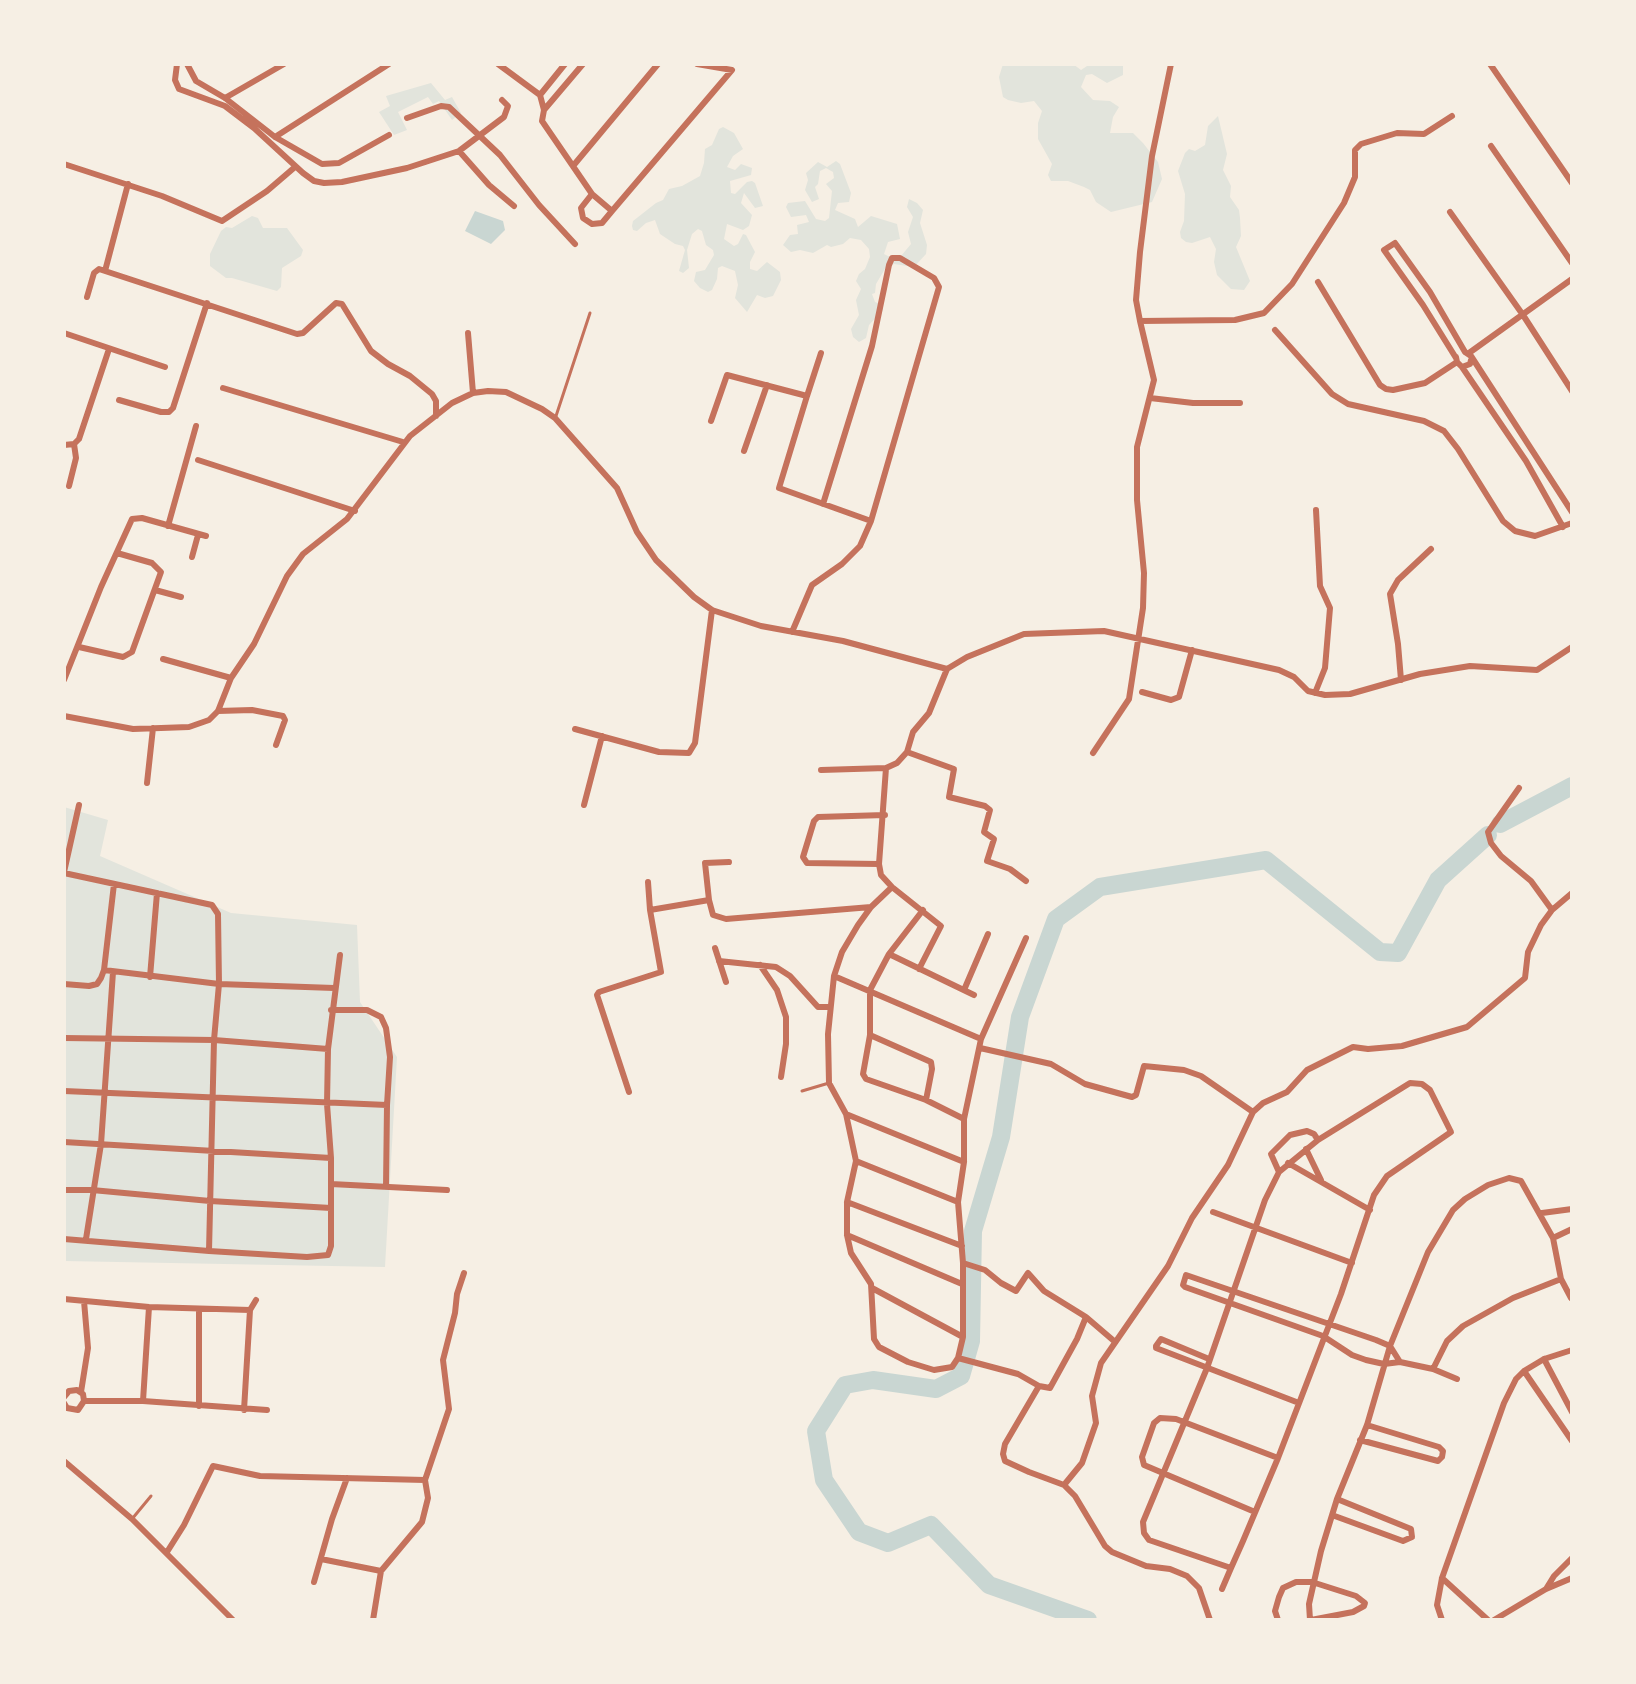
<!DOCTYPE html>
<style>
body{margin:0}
#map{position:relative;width:1636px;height:1684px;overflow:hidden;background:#f6efe4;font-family:Jost,sans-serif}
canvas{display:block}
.frame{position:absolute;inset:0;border:66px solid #f6efe4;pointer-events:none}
</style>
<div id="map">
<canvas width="1636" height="1684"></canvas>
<div class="frame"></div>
</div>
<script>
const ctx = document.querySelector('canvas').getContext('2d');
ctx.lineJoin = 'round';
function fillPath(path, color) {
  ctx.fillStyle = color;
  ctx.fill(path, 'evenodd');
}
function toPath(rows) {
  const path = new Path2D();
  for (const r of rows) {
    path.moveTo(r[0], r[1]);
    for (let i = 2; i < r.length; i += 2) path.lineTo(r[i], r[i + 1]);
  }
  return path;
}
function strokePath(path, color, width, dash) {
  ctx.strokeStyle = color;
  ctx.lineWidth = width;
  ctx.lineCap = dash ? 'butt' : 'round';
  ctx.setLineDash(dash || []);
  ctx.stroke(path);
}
fillPath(toPath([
 [1003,64,1073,64,1081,70,1090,64,1123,64,1123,75,1107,83,1092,74,1086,75,1081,87,1093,100,1110,101,1119,107,1113,117,1110,133,1133,133,1143,143,1158,162,1162,179,1152,202,1111,212,1096,202,1090,190,1084,187,1068,181,1051,181,1048,175,1052,164,1038,139,1038,123,1042,111,1034,101,1021,103,1008,100,1003,97,999,77],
 [431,83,445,100,452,97,461,113,452,120,439,101,433,104,428,97,398,112,407,130,394,135,379,112,390,106,386,96],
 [1218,116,1227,154,1223,170,1231,186,1230,197,1239,210,1240,218,1241,236,1236,247,1250,281,1244,290,1231,289,1217,275,1214,262,1216,249,1210,237,1192,243,1186,242,1181,238,1180,232,1184,221,1185,194,1178,171,1185,153,1189,149,1195,151,1205,145,1208,126],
 [723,127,734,133,743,149,733,156,727,167,735,170,741,164,752,168,751,175,730,181,731,193,735,194,747,182,752,181,755,183,763,206,755,208,744,193,741,203,752,215,749,226,743,230,727,224,724,239,734,246,738,244,743,234,746,235,755,252,750,262,750,269,757,271,767,262,780,272,781,280,773,296,765,298,757,295,747,312,735,298,738,285,735,271,722,266,718,268,717,279,712,290,708,292,700,288,694,281,696,272,705,270,714,255,713,250,706,245,702,231,698,229,692,234,687,250,689,268,683,273,679,271,685,250,683,246,675,244,660,234,655,220,646,223,637,231,633,230,632,226,633,221,656,203,663,200,669,189,682,186,700,176,704,163,705,149,712,145,719,129],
 [836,161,840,164,851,193,849,202,838,203,835,210,855,219,858,227,871,216,897,224,900,239,888,242,884,254,892,258,901,256,911,244,908,232,913,217,907,207,909,199,917,203,923,210,920,223,927,245,926,254,914,267,894,264,886,267,876,284,875,293,872,294,875,302,883,305,883,310,869,325,866,338,859,342,853,337,851,329,859,315,856,300,861,289,856,281,859,274,865,269,870,257,869,249,861,240,850,238,843,244,831,247,827,245,813,253,800,250,791,252,783,245,790,235,798,234,797,225,809,222,806,215,791,217,786,207,788,203,805,201,816,219,825,221,829,218,832,191,826,184,834,178,833,172,826,168,820,171,818,184,815,187,819,199,812,202,805,190,808,180,806,173,818,162,827,167],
 [252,216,258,218,263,228,287,228,303,250,301,256,282,268,281,287,277,291,232,278,226,278,210,266,210,254,221,231,226,227,232,228],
 [64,807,108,820,100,856,231,913,357,925,360,1002,397,1057,385,1267,64,1261]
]), '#e2e4dc');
fillPath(toPath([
 [475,211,503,221,505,230,491,244,465,231]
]), '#c9d6d2');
strokePath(toPath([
 [1500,824,1572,786],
 [1088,1620,989,1585,931,1525,888,1543,859,1532,824,1480,816,1431,845,1385,873,1380,936,1389,961,1376,971,1341,973,1231,1001,1137,1020,1017,1056,919,1100,887,1266,860,1380,952,1398,953,1438,880,1488,835]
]), '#c9d6d2', 18);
strokePath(toPath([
 [556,416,590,313],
 [802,1091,829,1083],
 [132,1519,151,1496]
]), '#c5725c', 3);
strokePath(toPath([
 [177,64,175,80,179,89,225,106,254,128,303,173,314,181,324,183,342,182,407,168,459,151,504,117,508,106,502,100],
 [187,64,196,81,225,98,275,137,322,164,339,163,389,135],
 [498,64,540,95,544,110,542,121,592,194,612,211,602,223,592,224,583,218,581,208,592,194],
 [1171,64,1152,156,1140,252,1136,300,1140,321,1235,320,1264,313,1292,284,1344,203,1355,177,1355,150,1361,144,1397,133,1424,134,1452,116],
 [1490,64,1572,183],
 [540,95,565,64],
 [225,98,284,64],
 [544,110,583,64],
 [407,118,441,106,449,107,500,155,539,205,575,244],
 [275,137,389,64],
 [1491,146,1572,263],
 [459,151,489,185,514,206],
 [64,164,162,196,222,221,267,191,295,167],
 [573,166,658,64],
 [128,184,105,271,297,334,303,333,336,303,342,304,371,351,388,364,410,376,432,394,436,401,436,416],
 [612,211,732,70,697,64],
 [1450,212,1523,315,1572,391],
 [1318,282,1380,385,1386,389,1393,390,1425,383,1457,362],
 [87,297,94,273,99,269,105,271],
 [1275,330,1332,394,1348,404,1424,421,1444,431,1458,449,1503,521,1515,531,1535,536,1572,523],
 [64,333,165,367],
 [468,333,473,393],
 [1465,352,1471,356,1572,512],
 [1469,353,1572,279],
 [1456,357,1457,362,1462,367,1470,364,1471,360],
 [1456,358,1423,305,1384,250,1395,243,1430,292,1465,352],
 [1462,367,1526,461,1563,527],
 [223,388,403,442],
 [807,396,821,353],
 [1150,398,1193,403,1240,403],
 [119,400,161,412,169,412,173,408,207,303],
 [711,421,727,375,807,396,779,488,871,521,860,546,842,564,812,585,792,632],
 [64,445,74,444,79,439,109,349],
 [744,451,767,385],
 [198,460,355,511],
 [69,486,76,458,74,444],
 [823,504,872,346,889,265,892,258,900,258,934,278,939,287,871,521],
 [168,526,196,426],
 [192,557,198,535],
 [155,590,181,597],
 [79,647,123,657,132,652,161,572,152,563,117,553],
 [163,659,231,678],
 [64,680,101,587,132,519,142,518,206,536],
 [1401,680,1398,644,1390,594,1398,580,1431,549],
 [1142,692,1171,700,1179,697,1192,650],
 [1315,693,1325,668,1330,608,1320,586,1316,510],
 [218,711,252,710,283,716,285,720,276,745],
 [64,716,133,729,189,727,209,720,218,711,231,678,254,644,287,576,303,554,347,519,410,436,452,403,473,393,488,391,506,392,542,409,555,418,617,488,637,532,656,560,694,597,712,610,761,626,843,641,947,669],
 [575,729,659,752,689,753,695,743,712,610],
 [907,752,954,769,949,797,985,806,990,810,984,832,994,839,987,861,1010,869,1026,881],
 [1093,753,1129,699,1143,608,1144,573,1137,500,1137,447,1154,380,1140,321],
 [821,770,886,768],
 [147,783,153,728],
 [1519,788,1488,832,1491,843,1501,856,1531,881,1552,910],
 [584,805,602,736],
 [879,864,807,863,803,857,814,821,818,817,885,815],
 [64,872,79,805],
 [64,873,212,905,218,914,219,984,214,1040,209,1251],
 [648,882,650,910],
 [709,900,705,863,729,862],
 [923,910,889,954,870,990,870,1035,863,1074,866,1079,926,1100,964,1119],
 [715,948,726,982],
 [889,954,974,995],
 [719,961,776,967,790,976,818,1007,830,1007],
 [760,965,777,990,786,1017,786,1044,781,1077],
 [919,969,941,926,892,887,881,875,879,864,886,768,897,763,907,752,913,732,929,713,947,669,967,657,1024,634,1104,631,1279,670,1294,677,1308,691,1325,695,1350,694,1420,674,1470,666,1537,670,1572,647],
 [104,970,219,984,334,988],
 [834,976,981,1039],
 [150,977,157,893],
 [64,984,89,986,97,984,101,978,104,970,114,884],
 [964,990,988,934],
 [331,1010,367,1010,381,1017,386,1028,390,1057,387,1105,386,1187],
 [870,1035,931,1062,932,1069,926,1100],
 [64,1038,214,1040,328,1049],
 [980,1048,1051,1064,1085,1084,1132,1097,1136,1095,1144,1066,1184,1070,1201,1076,1253,1112],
 [64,1091,387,1105],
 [629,1092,597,995,599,992,661,972,650,910,709,900,713,915,726,919,871,907],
 [846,1114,829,1083,828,1034,834,976,842,952,858,925,871,907,892,887],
 [64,1142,331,1158],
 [1306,1149,1321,1180],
 [856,1161,958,1202],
 [1288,1163,1370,1210],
 [1279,1172,1271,1154,1290,1135,1307,1131,1314,1134,1318,1140],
 [331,1184,447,1190],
 [64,1190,92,1190,210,1201,331,1208],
 [847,1202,962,1246],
 [1213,1212,1352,1263],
 [1542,1213,1572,1209],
 [847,1235,962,1284],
 [1553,1238,1572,1229],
 [64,1239,209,1251,307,1257,328,1255,331,1246,331,1158,327,1104,328,1049,340,955],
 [86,1239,101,1144,113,972],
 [963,1263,985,1270,1001,1283,1016,1291,1028,1273,1044,1291,1086,1317,1114,1341],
 [872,1288,963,1337,958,1358,952,1367,934,1370,908,1362,879,1347,874,1339,871,1284,851,1253,847,1235,847,1202,856,1161,846,1114,964,1162],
 [64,1299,149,1307,250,1310],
 [199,1309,199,1406],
 [963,1337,963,1263,958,1202,964,1162,964,1119,981,1039,1026,938],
 [958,1358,1018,1374,1039,1386,1050,1388,1077,1339,1086,1317],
 [1209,1359,1161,1339,1156,1346,1156,1348,1299,1403],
 [1544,1359,1572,1412],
 [1400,1362,1390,1346,1376,1340,1186,1275,1183,1285,1185,1287,1323,1336,1352,1355,1366,1360,1384,1364,1400,1362,1433,1369,1457,1379],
 [1433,1369,1447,1341,1463,1326,1513,1298,1561,1279],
 [1524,1371,1572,1441],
 [1039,1386,1005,1444,1003,1454,1005,1461,1029,1472,1064,1485,1075,1496,1105,1546,1112,1552,1146,1566,1170,1569,1187,1576,1199,1588,1210,1620],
 [81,1392,88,1348,84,1301],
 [64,1397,69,1391,77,1390,83,1394,84,1401,78,1410,67,1408,64,1403],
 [84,1401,143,1401,267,1410],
 [143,1401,149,1307],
 [244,1410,250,1310,256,1300],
 [1360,1440,1438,1461,1442,1457,1443,1451,1439,1447,1367,1425],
 [64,1461,132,1519,233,1620],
 [1064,1485,1082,1463,1096,1423,1092,1396,1101,1363,1168,1266,1192,1218,1228,1165,1253,1112,1263,1103,1287,1092,1307,1070,1353,1047,1368,1049,1402,1046,1467,1027,1525,978,1528,952,1541,925,1552,910,1572,893],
 [1255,1512,1144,1465,1142,1457,1154,1423,1160,1418,1176,1419,1278,1458],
 [1332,1515,1403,1541,1412,1537,1411,1529,1337,1499],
 [167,1552,184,1525,213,1466,260,1476,425,1480],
 [321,1559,381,1571],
 [1442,1578,1488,1620],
 [314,1582,332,1519,347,1478],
 [1222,1589,1231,1568,1243,1541,1278,1458,1341,1294,1374,1195,1387,1176,1451,1132,1430,1090,1422,1084,1410,1083,1318,1140,1279,1172,1265,1200,1207,1368,1143,1522,1144,1533,1149,1540,1231,1568],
 [1546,1589,1554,1576,1572,1558],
 [373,1620,381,1571,422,1522,428,1498,425,1480,449,1409,443,1360,455,1313,457,1294,464,1273],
 [1278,1620,1275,1611,1279,1597,1283,1588,1296,1582,1312,1582,1356,1596,1365,1603,1364,1606,1353,1612,1311,1620],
 [1310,1620,1309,1604,1321,1551,1337,1499,1367,1425,1390,1346,1428,1252,1453,1210,1465,1199,1488,1185,1509,1178,1521,1181,1553,1238,1561,1279,1571,1298],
 [1442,1620,1437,1605,1442,1578,1504,1403,1516,1379,1524,1371,1544,1359,1572,1350],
 [1494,1620,1546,1589,1572,1578]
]), '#c5725c', 6);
</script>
